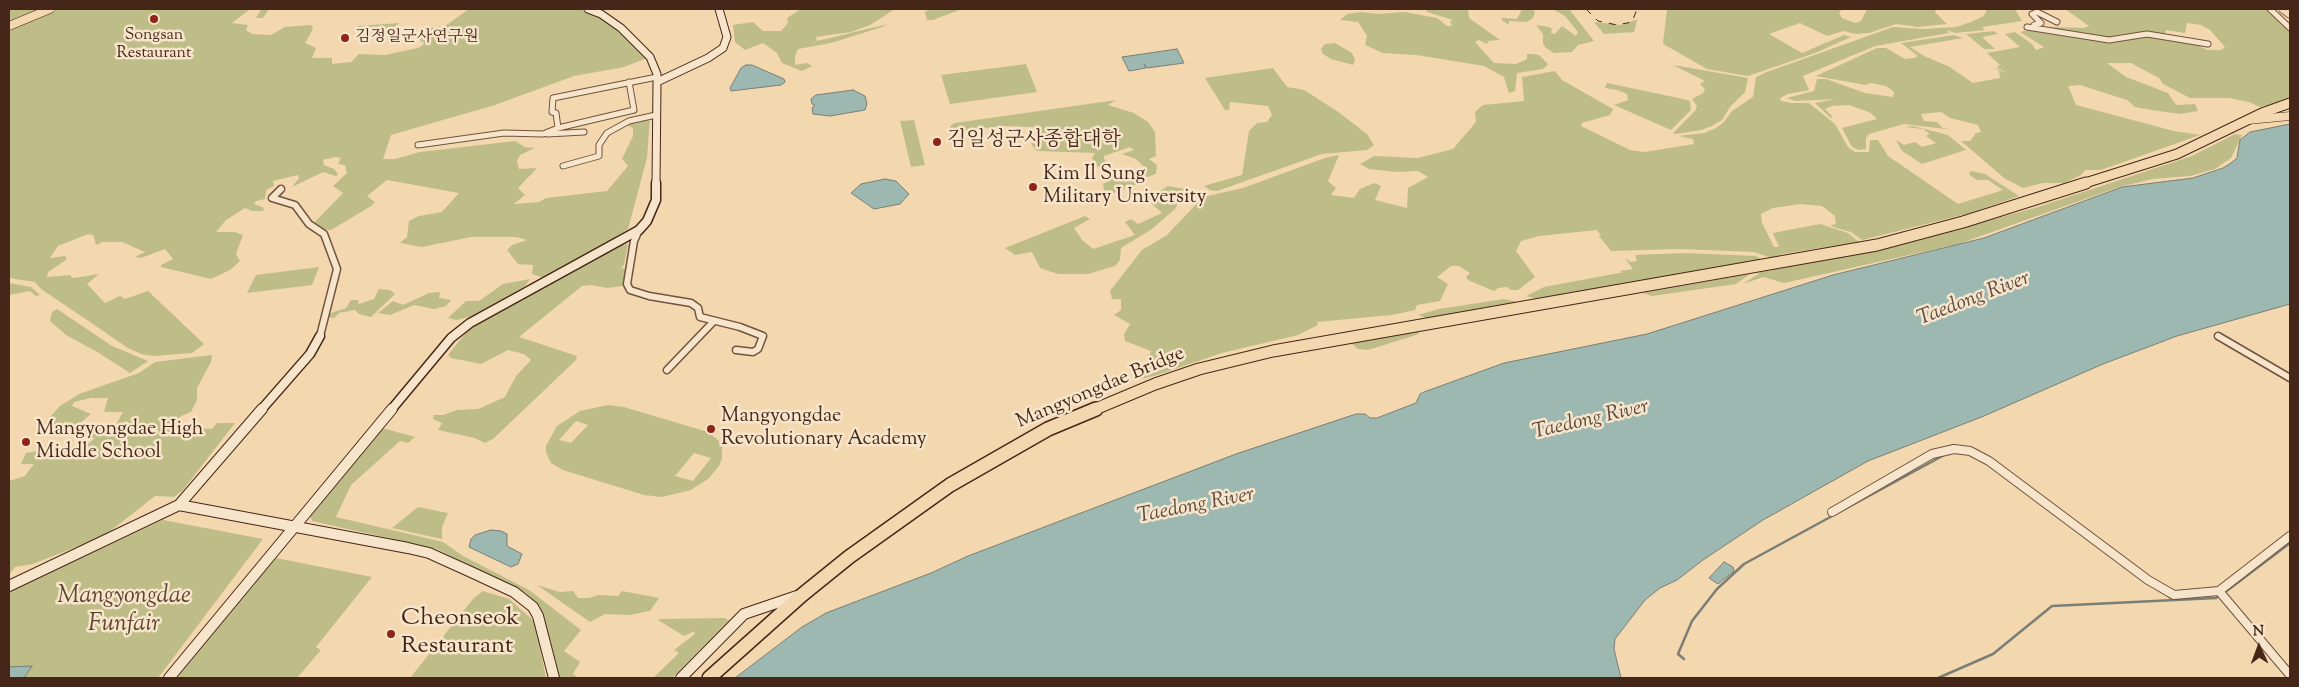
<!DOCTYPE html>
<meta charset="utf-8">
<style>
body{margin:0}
#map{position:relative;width:2299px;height:687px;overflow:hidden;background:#f3d7af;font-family:"Sorts Mill Goudy",serif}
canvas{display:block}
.frame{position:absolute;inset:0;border:10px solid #462619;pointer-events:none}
.north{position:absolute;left:2234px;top:622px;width:50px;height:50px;-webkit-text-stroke:4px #f7e5cb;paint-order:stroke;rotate:358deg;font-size:14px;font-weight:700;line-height:20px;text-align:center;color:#462619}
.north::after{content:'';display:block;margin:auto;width:18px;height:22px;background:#462619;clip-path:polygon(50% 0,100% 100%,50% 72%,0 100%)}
</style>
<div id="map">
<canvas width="2299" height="687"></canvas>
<div class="frame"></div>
<div class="north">N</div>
</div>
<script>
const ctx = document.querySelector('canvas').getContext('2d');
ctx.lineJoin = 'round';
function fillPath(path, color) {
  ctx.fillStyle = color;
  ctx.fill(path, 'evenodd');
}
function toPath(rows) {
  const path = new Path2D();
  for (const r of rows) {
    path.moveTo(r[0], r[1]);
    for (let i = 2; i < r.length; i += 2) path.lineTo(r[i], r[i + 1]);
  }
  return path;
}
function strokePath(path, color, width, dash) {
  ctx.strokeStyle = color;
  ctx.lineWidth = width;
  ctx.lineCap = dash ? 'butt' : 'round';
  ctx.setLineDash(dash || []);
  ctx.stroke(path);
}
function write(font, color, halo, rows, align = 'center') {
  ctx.font = font + ' "Sorts Mill Goudy","Noto Serif KR",serif';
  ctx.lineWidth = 5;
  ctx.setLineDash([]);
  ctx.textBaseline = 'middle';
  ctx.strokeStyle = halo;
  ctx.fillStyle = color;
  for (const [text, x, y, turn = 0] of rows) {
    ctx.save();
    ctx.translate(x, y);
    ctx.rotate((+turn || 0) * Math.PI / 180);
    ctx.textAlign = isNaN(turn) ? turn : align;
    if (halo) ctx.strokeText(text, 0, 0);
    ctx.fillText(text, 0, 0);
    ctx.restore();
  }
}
fillPath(toPath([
 [9,9,269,9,263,18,256,18,261,10,249,10,232,23,248,25,246,30,252,34,271,35,285,27,311,25,313,29,305,43,316,48,312,58,332,58,332,64,351,62,359,54,385,55,418,48,423,45,424,43,418,39,424,29,445,26,469,9,584,9,601,16,620,30,647,58,624,67,574,76,495,105,391,135,383,159,395,159,420,152,515,141,525,147,535,148,520,155,517,161,519,169,537,168,518,188,525,195,514,204,539,202,546,198,607,191,628,166,622,159,633,136,633,128,624,124,650,117,647,158,628,229,588,254,544,278,532,274,533,265,518,264,507,250,512,245,527,240,516,237,471,237,422,247,400,243,407,237,409,221,419,216,442,212,459,193,387,180,367,196,375,202,371,206,331,230,322,229,315,228,314,223,343,193,333,186,347,173,345,165,338,164,341,158,335,157,323,160,324,165,334,169,338,174,336,176,323,172,292,187,299,178,298,175,273,181,274,186,266,190,265,199,256,201,254,204,264,208,263,211,252,211,245,208,226,220,216,232,235,232,243,235,236,254,240,261,230,270,211,279,161,267,161,265,173,259,165,249,141,258,135,257,145,252,122,242,103,242,96,245,93,235,88,234,58,246,50,258,66,256,66,260,48,272,47,277,71,275,71,277,74,278,99,274,87,284,105,303,120,296,125,299,148,291,204,344,192,353,154,356,141,354,128,348,93,324,41,289,35,282,9,278],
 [801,9,895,9,870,25,851,32,816,37,817,41,834,37,888,24,882,27,831,43,798,49,795,56,795,65,807,63,812,66,802,71,782,63,777,53,763,43,745,50,735,42,733,25,753,22,763,31,781,31,788,23,787,18],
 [930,9,962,9,933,20,927,20,925,12],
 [1427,9,1468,9,1469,18,1500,40,1488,41,1487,44,1479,40,1475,42,1494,63,1516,64,1527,59,1527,54,1533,54,1539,55,1548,64,1543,69,1517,73,1515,91,1509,93,1504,77,1484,66,1416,55,1383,53,1365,45,1367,36,1358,22,1340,20,1347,14,1361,12,1378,14,1404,12,1437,18,1447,26,1452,26,1450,22,1453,20,1427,12],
 [1522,9,1533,9,1535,13,1532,19,1526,22,1509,21,1509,25,1503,21,1501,18,1504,18,1517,19],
 [1552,9,1569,9,1594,41,1578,45,1572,52,1554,53,1546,48,1543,44,1543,34,1536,25,1549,27,1552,29,1551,33,1555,34,1562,26,1576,36,1578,32,1565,16],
 [1667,9,1842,9,1839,13,1842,18,1855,23,1861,21,1867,9,1936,9,1935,12,1947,24,1918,27,1896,24,1869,33,1856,34,1843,31,1827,36,1800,23,1769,34,1802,53,1844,35,1851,37,1815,53,1748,76,1707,69,1665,45,1663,43],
 [1987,9,2015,9,2022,21,1982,27,1985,30,1955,33,1947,30,1949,33,1875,46,1803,76,1809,90,1788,94,1780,98,1781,101,1791,103,1809,103,1835,124,1848,147,1855,152,1869,152,1870,140,1878,140,1888,156,1958,204,2003,190,1988,180,1977,180,1971,176,1969,174,1971,171,1985,174,2019,196,1970,213,1862,240,1851,232,1833,227,1831,225,1836,224,1835,216,1822,206,1800,204,1773,208,1761,214,1762,223,1774,247,1779,247,1773,233,1820,224,1848,233,1859,242,1782,254,1772,258,1754,252,1678,249,1611,251,1599,236,1601,236,1597,230,1539,236,1521,241,1516,251,1535,277,1518,290,1511,290,1507,287,1498,288,1494,291,1468,280,1466,277,1470,273,1459,266,1451,266,1437,277,1448,284,1440,301,1417,305,1415,310,1392,315,1317,322,1318,325,1298,335,1222,353,1154,376,1140,379,1151,351,1125,341,1124,334,1130,324,1114,315,1121,310,1121,299,1112,299,1110,291,1142,250,1167,235,1203,197,1243,188,1325,158,1339,155,1328,181,1336,188,1331,195,1354,198,1360,189,1374,183,1381,186,1375,200,1407,208,1408,188,1428,177,1418,171,1397,172,1369,169,1360,164,1374,156,1418,158,1453,149,1476,122,1475,112,1483,105,1524,101,1522,77,1555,71,1562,80,1613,109,1610,115,1582,123,1581,126,1630,150,1645,152,1694,144,1693,139,1679,136,1704,133,1716,128,1724,122,1732,111,1753,97,1756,77,1767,72,1893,27,1923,29,1956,27,1971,22,1984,16],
 [2065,9,2268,9,2290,29,2290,99,2260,107,2249,102,2229,98,2190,98,2163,84,2159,78,2131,63,2107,63,2126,77,2168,93,2176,105,2195,104,2198,111,2180,114,2152,110,2135,107,2127,100,2080,85,2068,86,2076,105,2174,131,2200,135,2101,170,2085,170,2081,175,2064,183,2043,183,2023,188,2004,178,1961,141,1970,141,1976,133,1981,132,1978,125,1950,118,1941,112,1921,114,1924,121,1937,122,1943,128,1954,130,1904,124,1869,134,1866,138,1866,149,1859,150,1852,147,1842,128,1877,119,1871,113,1849,105,1832,106,1825,109,1833,117,1831,118,1815,103,1835,99,1795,101,1787,98,1814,91,1817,79,1826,79,1865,93,1893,97,1894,92,1886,86,1871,83,1865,85,1816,76,1877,48,1886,48,1905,59,1914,58,1918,56,1901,43,1954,35,1963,38,1910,47,1924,56,1948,66,1973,83,2000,78,1999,71,1994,67,2008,74,1997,67,2000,65,1987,53,2020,47,2005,34,2015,32,2032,44,2036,50,2044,47,2020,32,2033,29,2102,41,2144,35,2191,42,2207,50,2221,50,2225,47,2210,30,2201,25,2187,23,2185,33,2166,30,2165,35,2134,33,2118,38,2065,32,2050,27,2084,28,2089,26],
 [1635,20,1637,20,1634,32,1604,34,1594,22,1622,25],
 [399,23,393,29,356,31,358,26],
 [1994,31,1998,34,1982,37,1995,49,1984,49,1966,34],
 [1335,43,1352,53,1355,60,1353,65,1331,59,1323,54,1321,49,1325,44],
 [1026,64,1037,92,950,104,941,75],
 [1673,65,1748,78,1745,92,1730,107,1722,120,1712,126,1701,130,1676,134,1673,133,1695,111,1697,106,1692,99,1703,93,1705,89,1700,84,1705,81],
 [1273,68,1287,87,1304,90,1337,111,1367,134,1374,145,1367,150,1322,154,1217,191,1210,190,1204,186,1242,175,1249,131,1257,123,1267,122,1272,115,1268,106,1230,102,1229,110,1225,110,1205,78],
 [1607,83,1683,99,1690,101,1691,110,1671,130,1614,105,1628,100,1627,94,1617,90,1605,88],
 [1116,100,1108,105,1134,113,1148,122,1155,132,1156,156,1149,159,1157,165,1156,174,1148,177,1137,174,1144,167,1136,159,1122,154,1134,150,1130,147,1104,156,1104,159,1111,166,1108,168,1118,178,1128,176,1137,184,1114,193,1105,194,1103,184,1113,178,1095,164,1092,158,1095,153,1037,151,1031,144,1040,130,1033,127,1000,126,954,133,951,131,950,126,955,123],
 [914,120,925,165,911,167,900,121],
 [1913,126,1948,135,1966,150,1922,164,1902,151,1896,140,1904,145,1915,142,1922,147,1936,143,1926,136,1930,134,1923,129,1905,127],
 [2235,134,2242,135,2231,158,2215,169,2190,176,2153,179,2119,187,1958,244,1784,283,1763,277,1743,284,1761,272,1885,249,2038,207,2192,156],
 [1168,186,1185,189,1180,195,1176,208,1152,229,1121,248,1120,260,1115,266,1088,274,1058,274,1040,268,1032,252,1015,255,1005,248,1085,216,1090,219,1074,228,1082,240,1093,249,1135,235,1125,222,1131,219,1138,224,1162,213,1144,197,1157,193],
 [628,244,624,265,621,268,625,269,625,282,623,286,607,288,591,285,582,286,519,337,577,356,576,360,493,439,485,443,475,438,438,430,442,423,433,419,434,415,443,415,457,410,478,409,505,397,516,376,531,360,524,354,508,350,481,364,451,358,448,355,464,335,481,320,619,246],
 [1685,253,1756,256,1763,260,1537,299,1526,296,1544,287,1619,273,1622,273,1620,271,1633,269,1625,258,1631,262,1637,261,1635,255],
 [319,267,312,285,247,293,256,275],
 [1750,274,1736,284,1652,296,1643,293],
 [530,279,525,286,472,316,457,320,448,318,466,301,479,301,503,284],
 [9,283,31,287,40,295,36,296,30,291,9,295],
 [379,289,390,290,395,294,371,317,359,314,355,310,339,313,334,318,328,317,331,313,346,308,351,300,358,300,359,304,374,299],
 [440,292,439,298,451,300,446,306,434,309,414,305,390,315,378,313,393,301,403,305,429,293],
 [1504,299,1517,302,1426,318,1418,315,1439,309],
 [57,309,112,346,148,361,130,373,99,353,66,335,50,321,52,312],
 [1418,331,1419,334,1368,350,1358,349,1351,343],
 [212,355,211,362,197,388,197,400,191,412,181,416,172,427,212,429,217,423,235,423,183,490,174,497,155,496,104,536,33,564,15,567,9,575,9,481,25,476,34,464,21,464,26,453,88,444,95,438,77,437,84,426,116,425,123,412,104,412,108,398,91,398,74,402,72,406,91,414,79,424,70,425,66,421,52,435,45,434,48,419,60,406,79,394,139,373,155,362],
 [608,405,624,407,708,432,719,441,722,446,722,459,719,466,708,479,691,490,662,497,644,495,563,470,551,463,546,452,546,446,557,426,580,411],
 [576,421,588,425,571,443,559,440],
 [694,453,711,458,693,481,675,476],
 [382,428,415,437,408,443,400,441,351,485,336,517,443,542,463,556,529,590,581,630,564,651,580,662,573,674,579,678,558,678,537,605,527,594,437,549,312,521,310,514],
 [418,507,448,513,442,527,442,539,392,528],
 [163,520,263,539,158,678,9,678,9,592],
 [276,558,372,577,316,647,321,650,297,678,178,678,182,668,222,618],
 [537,585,560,592,573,591,578,598,589,598,598,595,618,596,622,591,659,598,650,611,629,615,605,614,590,622],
 [483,591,509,599,535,622,546,678,410,678,473,599],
 [660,619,724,618,729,620,672,678,653,678,679,653,674,650,695,634,694,631,684,636,658,620]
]), '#bebd88');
const water = toPath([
 [1177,49,1184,63,1147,68,1144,64,1146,68,1129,71,1122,57,1177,49],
 [746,65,752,65,784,79,785,82,781,85,731,91,730,88,741,68,746,65],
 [853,90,865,96,867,104,865,110,830,116,813,114,812,108,815,105,812,104,811,99,816,95,853,90],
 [2290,124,2290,304,2177,336,2103,364,1984,416,1868,461,1763,520,1703,560,1677,580,1660,588,1645,600,1615,639,1614,649,1621,678,735,678,802,627,826,613,931,573,968,556,1236,454,1356,414,1365,414,1370,418,1377,418,1416,403,1420,394,1424,392,1504,363,1647,334,1833,275,1984,238,2122,187,2193,178,2223,168,2231,163,2237,158,2240,140,2250,132,2290,124],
 [885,179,896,181,909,194,900,204,874,209,851,193,861,184,885,179],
 [491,530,501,531,507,534,507,546,522,554,518,564,511,567,469,547,471,539,475,535,491,530],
 [1724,562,1733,567,1734,571,1718,584,1709,578,1724,562],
 [32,666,24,678,9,678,9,667,32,666]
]);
fillPath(water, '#9cb8b0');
strokePath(water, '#7a7e74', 1);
strokePath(toPath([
 [2224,593,2290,543],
 [2168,596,2174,600],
 [1684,659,1678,654,1692,621,1717,589,1744,564,1946,454],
 [1938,678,1993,654,2052,606,2216,598,2221,595]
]), '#7a7e74', 2.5);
const streetFar2 = toPath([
 [2270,9,2290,28],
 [2034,25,2041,23,2032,14,2037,12,2057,22],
 [2027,27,2109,40,2147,34,2208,44],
 [558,128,634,110,629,82],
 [547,134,584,132],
 [418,145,504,133,543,134,558,128,556,113,552,112,553,98,657,77],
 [563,166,599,156,599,145,607,133,629,121,656,115]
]);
const streetFar1 = toPath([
 [281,189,272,198,295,205,309,224,324,234,337,269,320,336],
 [639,230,634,241,627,284,630,290,649,296,691,303,698,308,700,317,740,327,763,336,758,349,753,352,736,350],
 [2218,336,2290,378],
 [667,370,714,321]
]);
const street = toPath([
 [1832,512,1932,454,1954,449,1970,451,1989,461,2148,580,2174,595,2219,591,2290,536],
 [2219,591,2290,675]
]);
const secondaryFar2 = toPath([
 [588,9,601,14,621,28,650,57,657,74,657,82],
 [656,184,657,82,708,58,723,48,727,37,719,9]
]);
const secondaryFar1 = toPath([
 [261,410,310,354,320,336],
 [391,410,451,338,470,323,639,230,647,221,656,200,656,183]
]);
const secondary = toPath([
 [179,505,408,548,429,553,471,572,514,592,533,607,538,616,554,678],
 [9,586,179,505,262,409],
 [169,678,392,409],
 [681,678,744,614,797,596]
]);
const primary = toPath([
 [2283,9,2290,14],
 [9,26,50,9],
 [2248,120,2290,116]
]);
const highwayFar2 = toPath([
 [2082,184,2177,154,2262,113,2290,103]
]);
const highwayFar1 = toPath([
 [1093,410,1155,384,1199,369,1273,351,1877,245,1963,222,2086,183]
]);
const highway = toPath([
 [709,678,802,595,849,557,950,485,1048,429,1096,409]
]);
strokePath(streetFar2, '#71523e', 7);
strokePath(streetFar1, '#71523e', 9);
strokePath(street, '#71523e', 10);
strokePath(secondaryFar2, '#462619', 9);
strokePath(secondaryFar1, '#462619', 11);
strokePath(secondary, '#462619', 12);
strokePath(primary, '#462619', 9);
strokePath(highwayFar2, '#462619', 11);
strokePath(highwayFar1, '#462619', 13);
strokePath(highway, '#462619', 16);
strokePath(streetFar2, '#f7e5cb', 5);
strokePath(streetFar1, '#f7e5cb', 6);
strokePath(street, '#f7e5cb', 8);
strokePath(secondaryFar2, '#f7e5cb', 7);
strokePath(secondaryFar1, '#f7e5cb', 8);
strokePath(secondary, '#f7e5cb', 10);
strokePath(primary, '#f3d7af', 8);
strokePath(highwayFar2, '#f3d7af', 9);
strokePath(highwayFar1, '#f3d7af', 11);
strokePath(highway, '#f3d7af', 13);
strokePath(toPath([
 [1586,9,1598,21,1617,25,1632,22,1637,9]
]), '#462619', 1, [7, 7]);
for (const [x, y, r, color] of [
 [154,19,5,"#8f2418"],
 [345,38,5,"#8f2418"],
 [937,142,5,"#8f2418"],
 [1033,187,5,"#8f2418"],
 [711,429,5,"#8f2418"],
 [26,442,5,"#8f2418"],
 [391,634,5,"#8f2418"]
]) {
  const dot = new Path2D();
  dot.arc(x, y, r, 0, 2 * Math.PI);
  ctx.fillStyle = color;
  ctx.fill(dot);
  strokePath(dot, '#f7e5cb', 2);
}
write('16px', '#462619', '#f7e5cb', [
 ["Songsan",154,36],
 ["Restaurant",154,54],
 ["김정일군사연구원",355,38,"left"]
]);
write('20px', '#462619', '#f7e5cb', [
 ["김일성군사종합대학",947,142],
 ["Kim Il Sung",1043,176],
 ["Military University",1043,199],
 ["Mangyongdae",721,418],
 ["Revolutionary Academy",721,441],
 ["Mangyongdae High",36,431],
 ["Middle School",36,454]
], 'left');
write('20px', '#462619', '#f7e5cb', [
 ["Mangyongdae Bridge",1101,389,-23]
]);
write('italic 21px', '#5c4a3f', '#f7e5cb', [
 ["Taedong River",1974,300,-21],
 ["Taedong River",1591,421,-13],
 ["Taedong River",1196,507,-11]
]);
write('italic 24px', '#5e442f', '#f7e5cb', [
 ["Mangyongdae",124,598],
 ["Funfair",124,626]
]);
write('24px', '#462619', '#f7e5cb', [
 ["Cheonseok",401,620],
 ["Restaurant",401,648]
], 'left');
</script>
